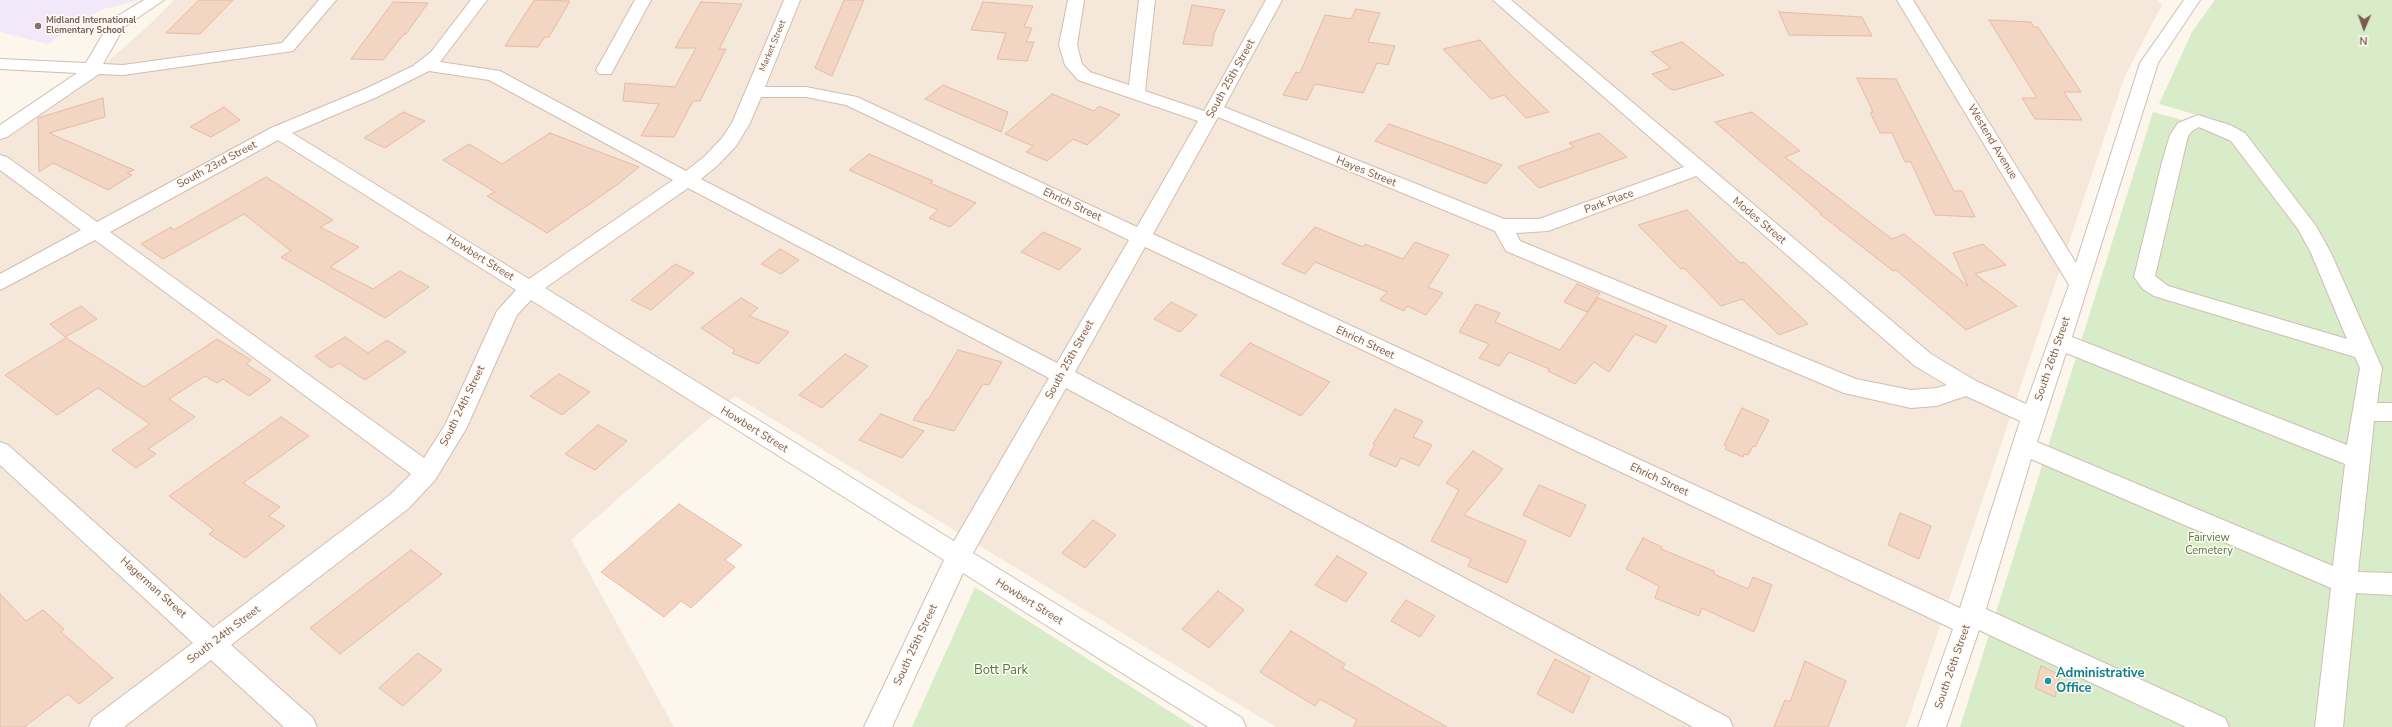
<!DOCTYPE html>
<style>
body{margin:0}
#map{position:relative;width:2392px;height:727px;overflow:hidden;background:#fdf6ec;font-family:"Nunito Sans",sans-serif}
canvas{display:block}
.north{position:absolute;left:2344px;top:8px;width:40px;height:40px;-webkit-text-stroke:3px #fffaf3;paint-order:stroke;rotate:182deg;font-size:11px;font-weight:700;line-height:16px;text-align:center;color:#7a5c4d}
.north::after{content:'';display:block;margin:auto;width:14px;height:18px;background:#7a5c4d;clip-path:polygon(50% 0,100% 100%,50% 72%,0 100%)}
</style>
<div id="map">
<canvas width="2392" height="727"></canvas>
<div class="north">N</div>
</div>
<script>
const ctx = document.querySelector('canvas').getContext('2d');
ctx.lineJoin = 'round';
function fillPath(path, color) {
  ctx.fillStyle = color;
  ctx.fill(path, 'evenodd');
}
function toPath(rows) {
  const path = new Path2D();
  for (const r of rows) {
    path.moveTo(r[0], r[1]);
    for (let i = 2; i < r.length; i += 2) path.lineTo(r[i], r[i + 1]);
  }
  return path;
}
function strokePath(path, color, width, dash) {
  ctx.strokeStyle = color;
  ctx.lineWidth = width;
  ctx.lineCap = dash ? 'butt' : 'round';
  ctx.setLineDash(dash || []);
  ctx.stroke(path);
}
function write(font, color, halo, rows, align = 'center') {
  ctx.font = font + ' "Nunito Sans",sans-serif';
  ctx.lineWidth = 3;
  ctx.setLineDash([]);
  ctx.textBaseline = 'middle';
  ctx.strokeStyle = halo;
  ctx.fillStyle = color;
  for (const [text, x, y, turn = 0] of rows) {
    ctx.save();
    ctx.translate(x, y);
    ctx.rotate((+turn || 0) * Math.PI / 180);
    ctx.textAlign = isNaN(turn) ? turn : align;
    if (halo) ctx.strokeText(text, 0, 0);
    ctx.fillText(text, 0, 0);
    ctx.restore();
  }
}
fillPath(toPath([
 [174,0,2158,0,2162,5,2125,76,1906,727,1276,727,735,396,571,540,674,727,0,727,0,130,88,78,146,28]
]), '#f5e8da');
fillPath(toPath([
 [0,0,140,0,104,9,85,19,48,44,0,32]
]), '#f3e8fa');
fillPath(toPath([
 [2215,0,2392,0,2392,727,1960,727,2153,112,2182,120,2204,117,2159,104,2192,32],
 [975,587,1194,727,912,727]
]), '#d8ecc9');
const building = toPath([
 [199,0,233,0,200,34,166,33,199,0],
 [534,0,570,1,549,37,545,37,538,47,505,46,534,0],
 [844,0,864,0,832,76,815,68,844,0],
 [393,2,428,3,406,34,404,34,383,60,351,59,393,2],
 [701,2,742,4,719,49,726,49,700,101,693,101,674,137,641,136,659,104,623,101,625,83,675,87,696,48,675,48,701,2],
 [983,2,1033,6,1024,27,1032,28,1026,42,1034,42,1027,61,997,59,1006,33,971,30,983,2],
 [1192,5,1225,10,1214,34,1212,46,1183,44,1192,5],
 [1356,9,1380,13,1368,42,1395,46,1388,65,1377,63,1363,93,1315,84,1307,100,1283,95,1296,72,1300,73,1325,15,1351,19,1356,9],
 [1779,12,1862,17,1872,36,1789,35,1779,12],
 [1989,20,2031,22,2034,27,2038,27,2081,92,2064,92,2082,120,2035,119,2022,98,2037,98,1989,20],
 [1480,40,1511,75,1549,112,1526,118,1504,95,1491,99,1443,49,1480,40],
 [1682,42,1724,75,1675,90,1670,89,1652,74,1671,68,1651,52,1682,42],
 [1857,78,1896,79,1954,191,1962,191,1975,217,1935,215,1911,162,1905,162,1892,133,1880,133,1870,112,1873,112,1857,78],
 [943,85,1008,112,1001,132,925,99,943,85],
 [1052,94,1094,111,1099,106,1120,115,1087,145,1073,139,1047,161,1026,152,1033,146,1005,134,1052,94],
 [103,98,105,117,49,133,134,170,127,173,132,175,108,190,53,163,39,172,38,118,103,98],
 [224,107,240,120,211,137,190,127,224,107],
 [403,112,425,121,385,148,364,138,403,112],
 [1752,112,1800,151,1785,157,1892,239,1904,234,1968,286,1953,253,1983,244,2006,265,1975,274,2017,306,1966,330,1896,270,1893,271,1820,214,1821,213,1715,122,1752,112],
 [1389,124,1454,147,1502,165,1486,184,1375,141,1389,124],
 [550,133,639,167,617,185,547,233,487,196,495,192,443,160,469,144,502,164,550,133],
 [1599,133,1627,157,1539,188,1518,167,1574,147,1569,143,1599,133],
 [869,154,933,181,930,183,976,203,950,227,929,218,938,210,849,170,869,154],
 [266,177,333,220,320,227,359,247,330,267,373,289,400,271,429,287,385,318,281,257,291,251,244,214,163,259,141,244,171,227,174,230,266,177],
 [1687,210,1740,263,1744,262,1808,324,1779,335,1742,299,1721,306,1684,268,1681,269,1638,225,1687,210],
 [1315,227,1363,247,1365,244,1403,259,1415,242,1449,255,1428,287,1443,293,1426,315,1407,306,1404,311,1380,300,1387,292,1315,262,1305,274,1282,264,1315,227],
 [1043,232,1081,249,1059,270,1021,252,1043,232],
 [780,249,799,260,781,274,761,264,780,249],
 [675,264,694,273,651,310,631,300,675,264],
 [1577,284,1600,293,1587,312,1564,302,1577,284],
 [741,298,758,308,749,316,789,332,758,364,732,353,735,350,701,328,741,298],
 [1598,298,1667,326,1656,343,1635,334,1609,372,1594,362,1575,384,1548,371,1549,369,1509,352,1499,366,1479,358,1489,344,1459,332,1476,304,1500,313,1495,322,1560,350,1598,298],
 [1171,302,1197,315,1180,332,1154,319,1171,302],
 [81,306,97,319,65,337,50,324,81,306],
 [345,337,368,353,387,340,406,352,365,380,339,363,331,368,315,356,345,337],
 [66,338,144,387,217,339,251,360,246,364,271,380,249,396,223,379,217,383,205,376,169,399,195,417,148,449,156,454,136,468,112,450,150,424,98,388,57,415,5,375,66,338],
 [1250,343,1330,382,1301,416,1220,375,1250,343],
 [958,350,1002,362,989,385,983,384,954,431,913,420,926,400,928,400,958,350],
 [845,354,868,366,822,408,799,395,845,354],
 [559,374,590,392,562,415,530,396,559,374],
 [1742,408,1769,420,1755,447,1753,446,1748,455,1744,454,1743,457,1725,449,1727,446,1724,445,1742,408],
 [1395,409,1423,421,1413,437,1432,445,1419,466,1401,458,1396,467,1369,455,1375,445,1373,444,1395,409],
 [881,414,924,431,902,458,859,440,881,414],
 [281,417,309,436,243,483,280,507,269,516,285,526,245,558,209,534,214,530,169,496,281,417],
 [598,425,627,441,595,470,565,454,598,425],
 [1473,451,1503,469,1464,515,1526,541,1507,583,1468,566,1471,559,1431,541,1459,490,1446,483,1473,451],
 [1539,485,1586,505,1570,537,1523,515,1539,485],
 [679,504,742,545,725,560,735,567,691,608,681,601,664,617,601,572,679,504],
 [1900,513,1931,526,1919,559,1888,545,1900,513],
 [1093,520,1116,535,1085,568,1062,553,1093,520],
 [1643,538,1662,547,1661,549,1714,571,1714,574,1748,589,1753,577,1772,585,1754,632,1702,608,1699,616,1655,598,1659,586,1626,569,1643,538],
 [411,550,442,574,340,654,310,628,411,550],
 [1337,556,1367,573,1346,602,1315,585,1337,556],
 [1218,591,1244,610,1209,648,1182,629,1218,591],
 [0,594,26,621,43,610,64,629,61,632,113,678,79,704,68,694,24,727,0,727,0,594],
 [1406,600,1435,616,1420,637,1391,621,1406,600],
 [1291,631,1345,664,1342,668,1447,727,1353,727,1357,720,1320,699,1315,706,1260,672,1291,631],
 [418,653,442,670,403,706,379,688,418,653],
 [1555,659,1590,677,1573,713,1537,694,1555,659],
 [1805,661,1846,681,1828,727,1774,727,1785,700,1790,702,1805,661],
 [2041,666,2060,675,2055,697,2035,688,2041,666]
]);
fillPath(building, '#f3d5c3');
strokePath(building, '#e6bba3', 1);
const minor = toPath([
 [144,0,164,0,124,27,103,64,123,65,282,43,319,0,336,0,293,51,123,75,99,74,7,137,0,139,0,125,77,73,0,69,0,59,86,63,111,20,144,0],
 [471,0,487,0,440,62,500,71,686,171,704,157,722,138,732,123,784,0,800,0,765,87,806,87,857,97,1137,227,1198,121,1078,80,1065,65,1059,45,1068,0,1084,0,1077,45,1082,64,1090,72,1129,85,1139,0,1155,0,1145,91,1204,111,1266,0,1282,0,1224,107,1504,219,1539,219,1684,167,1493,0,1511,0,1931,354,1976,381,2026,404,2069,285,1897,0,1913,0,2076,263,2140,63,2184,0,2200,0,2158,63,2072,337,2347,445,2360,368,2355,357,2154,296,2143,289,2134,277,2162,162,2170,135,2178,123,2198,115,2230,125,2245,133,2316,226,2331,253,2382,368,2377,403,2392,403,2392,421,2374,421,2358,572,2392,573,2392,595,2356,593,2343,727,2315,727,2331,588,2031,459,1986,609,2225,718,2229,727,2186,727,1979,630,1946,727,1918,727,1953,629,1145,247,1075,372,1729,718,1733,727,1693,727,1066,388,973,553,1242,718,1246,727,1208,727,963,573,892,727,864,727,944,560,531,300,517,315,466,429,435,480,409,508,231,645,313,718,317,727,284,727,211,660,124,727,89,727,93,718,193,643,0,465,0,442,8,445,213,628,391,494,411,474,95,240,0,290,0,274,81,230,0,170,0,155,7,157,97,222,271,128,365,89,413,66,431,52,471,0],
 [429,71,489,80,673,180,529,279,292,133,377,97,429,71],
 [761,97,806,97,846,105,1129,240,1057,363,701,179,718,165,736,146,750,123,761,97],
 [1218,117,1495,231,1506,251,1844,393,1911,408,1936,406,1966,396,2020,421,1960,608,1153,234,1218,117],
 [2199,127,2231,141,2298,229,2311,253,2347,339,2168,286,2155,276,2188,136,2192,131,2199,127],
 [278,140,516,290,497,311,445,425,424,458,110,232,278,140],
 [1696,176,1915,366,1947,385,1936,388,1911,390,1856,379,1520,241,1516,233,1548,231,1696,176],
 [688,188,1049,378,954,541,545,288,688,188],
 [2066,353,2345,464,2333,566,2037,442,2066,353],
 [635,0,651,0,611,74,599,74,596,70,635,0]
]);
strokePath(minor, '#d1beb0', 2);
fillPath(minor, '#fff');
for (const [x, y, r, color] of [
 [38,26,4,"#8d6e63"],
 [2048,681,4,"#0f9aa8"]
]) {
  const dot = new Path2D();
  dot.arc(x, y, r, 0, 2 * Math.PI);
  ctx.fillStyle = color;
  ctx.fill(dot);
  strokePath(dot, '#fffaf3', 1.5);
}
write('bold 9px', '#785e54', '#fffaf3', [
 ["Midland International",46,21],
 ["Elementary School",46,31]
], 'left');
write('9px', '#7a5c4d', '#fffaf3', [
 ["Market Street",773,46,-67]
]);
write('11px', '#7a5c4d', '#fffaf3', [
 ["South 25th Street",1231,79,-61],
 ["Westend Avenue",1992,142,59],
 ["South 23rd Street",217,165,-28],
 ["Hayes Street",1366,172,22],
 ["Park Place",1609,202,-20],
 ["Ehrich Street",1072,205,25],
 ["Modes Street",1759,221,40],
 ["Howbert Street",480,258,32],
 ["Ehrich Street",1365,343,25],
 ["South 26th Street",2053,359,-71],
 ["South 25th Street",1070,360,-61],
 ["South 24th Street",463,406,-64],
 ["Howbert Street",754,430,32],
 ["Ehrich Street",1659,480,25],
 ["Hagerman Street",153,588,42],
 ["Howbert Street",1029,602,32],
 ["South 24th Street",224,635,-37],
 ["South 25th Street",916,645,-65],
 ["South 26th Street",1953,667,-71]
]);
write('11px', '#537a41', '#fffaf3', [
 ["Fairview",2209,538],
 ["Cemetery",2209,551]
]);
write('13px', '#537a41', '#fffaf3', [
 ["Bott Park",1001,671]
]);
write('bold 13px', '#0d838f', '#fffaf3', [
 ["Administrative",2056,674],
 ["Office",2056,689]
], 'left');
</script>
